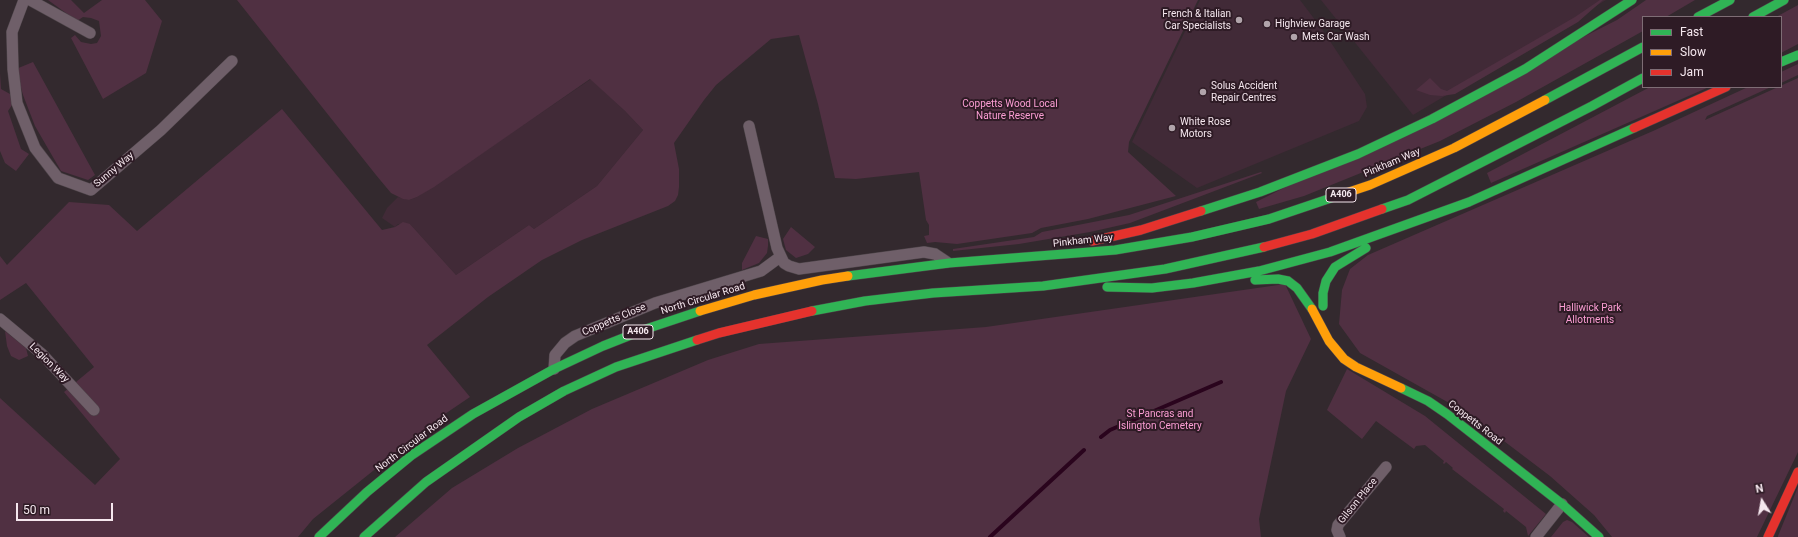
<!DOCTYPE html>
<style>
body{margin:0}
#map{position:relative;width:1798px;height:537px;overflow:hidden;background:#33292e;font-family:Roboto,sans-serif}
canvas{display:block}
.legend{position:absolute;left:1642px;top:16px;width:140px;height:72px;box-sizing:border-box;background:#2e1b25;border:1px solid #7e6d75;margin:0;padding:5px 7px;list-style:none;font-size:12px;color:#f5e7ee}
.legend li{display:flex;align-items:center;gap:8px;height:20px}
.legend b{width:20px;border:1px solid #7e6d75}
.north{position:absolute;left:1742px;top:481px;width:40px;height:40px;-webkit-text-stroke:3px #2e1b25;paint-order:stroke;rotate:349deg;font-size:11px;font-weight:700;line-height:16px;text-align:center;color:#f5e7ee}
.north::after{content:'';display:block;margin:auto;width:14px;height:18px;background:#f5e7ee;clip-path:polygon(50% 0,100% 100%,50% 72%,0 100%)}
.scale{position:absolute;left:16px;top:503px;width:97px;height:18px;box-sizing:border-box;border:2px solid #f5e7ee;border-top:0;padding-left:5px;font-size:12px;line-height:14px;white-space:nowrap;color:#f5e7ee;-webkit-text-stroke:3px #2e1b25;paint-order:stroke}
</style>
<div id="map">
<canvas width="1798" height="537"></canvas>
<ul class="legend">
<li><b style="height:5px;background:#30b455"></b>Fast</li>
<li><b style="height:5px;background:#ff9f0a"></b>Slow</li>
<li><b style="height:5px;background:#e5322d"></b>Jam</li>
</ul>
<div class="north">N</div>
<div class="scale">50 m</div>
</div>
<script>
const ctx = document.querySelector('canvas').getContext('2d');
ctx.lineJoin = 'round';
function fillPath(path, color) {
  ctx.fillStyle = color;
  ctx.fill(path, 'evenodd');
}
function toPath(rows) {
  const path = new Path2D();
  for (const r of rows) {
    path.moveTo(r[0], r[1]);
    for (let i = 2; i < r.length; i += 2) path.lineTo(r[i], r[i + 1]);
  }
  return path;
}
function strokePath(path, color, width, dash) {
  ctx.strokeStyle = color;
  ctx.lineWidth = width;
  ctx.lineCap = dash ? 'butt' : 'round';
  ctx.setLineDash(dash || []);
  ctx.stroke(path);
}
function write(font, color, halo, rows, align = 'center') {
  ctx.font = font + ' Roboto,sans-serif';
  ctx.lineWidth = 4;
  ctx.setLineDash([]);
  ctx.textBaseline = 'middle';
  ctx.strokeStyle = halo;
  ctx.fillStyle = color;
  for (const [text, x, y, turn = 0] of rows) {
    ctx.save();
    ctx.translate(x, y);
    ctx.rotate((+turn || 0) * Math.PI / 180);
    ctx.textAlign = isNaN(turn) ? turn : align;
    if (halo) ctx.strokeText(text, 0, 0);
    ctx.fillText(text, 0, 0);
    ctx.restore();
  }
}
fillPath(toPath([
 [1200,0,1300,0,1322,29,1365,94,1367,107,1359,121,1197,188,1132,142],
 [1321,0,1606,0,1413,115],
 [591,79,625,111,643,130,597,186,534,229,529,225,456,275,410,224,398,224,395,227,382,218,387,208,398,197,409,200,417,197]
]), '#412a37');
fillPath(toPath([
 [48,0,71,0,84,13,102,0,145,0,162,21,146,73,103,99,71,38,75,35,81,42,91,44,97,43,101,36,99,21,91,18,83,17,77,21],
 [237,0,1198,0,1129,142,1128,152,1176,196,1088,219,1041,228,1032,233,957,244,935,242,927,243,924,236,929,235,929,225,926,220,919,172,856,179,835,178,818,104,799,35,771,39,716,85,704,100,674,143,679,169,679,187,678,195,675,201,668,206,582,240,542,260,488,297,427,345,470,397,439,418,313,519,298,537,0,537,0,398,95,485,120,459,64,392,94,367,26,283,0,300,0,256,7,265,69,202,109,205,137,231,282,109,382,230,395,227,403,222,410,224,456,275,529,225,534,229,597,186,643,130,625,111,590,79,434,187,417,197,409,200,403,199,391,193,376,175],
 [1600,0,1603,0,1578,22,1455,94,1442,96,1430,95,1416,90,1430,78,1441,89,1447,91,1575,17],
 [1646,0,1695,0,1666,17,1643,17,1643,31,1516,102,1440,141,1304,196,1259,209,1256,202,1617,20],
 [1798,5,1798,44,1781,53,1781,17,1776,17],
 [33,62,95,175,88,180,61,171,35,126,23,95,16,69],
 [1798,64,1798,75,1781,83,1781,72],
 [0,73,1,89,10,94,12,105,8,111,21,149,29,154,16,171,5,163,0,151],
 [1798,78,1798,452,1757,537,1612,537,1594,515,1550,476,1467,413,1360,353,1339,324,1342,290,1350,269,1368,255,1653,131,1748,87,1771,87,1707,116,1705,120],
 [1650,87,1709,87,1491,183,1487,173],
 [1261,172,1262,173,1130,223,1090,232,1019,244,953,251,953,249,1034,237,1042,232,1129,215],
 [791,227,815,247,808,254,796,258,786,250,783,239],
 [756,236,768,239,768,246,767,253,759,263,742,270,742,263],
 [1285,284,1311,339,1286,391,1259,519,1261,537,395,537,452,488,518,448,592,409,708,360,759,344,986,327],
 [5,331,26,348,28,356,19,360,11,356,7,346],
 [1347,369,1425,416,1546,514,1528,536,1526,527,1506,511,1505,513,1503,511,1504,509,1452,469,1453,468,1446,462,1444,464,1443,463,1444,461,1425,445,1416,446,1414,449,1376,421,1362,439,1327,410],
 [1798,487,1798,537,1778,537,1778,536],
 [1567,520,1572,522,1589,537,1551,537,1563,522]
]), '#503042');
strokePath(toPath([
 [1101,437,1110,430,1221,382],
 [990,537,1084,450]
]), '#2a041d', 4);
const street = toPath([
 [24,0,12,32,13,69,17,103,35,148,58,178,91,190,161,130,232,61],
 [30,0,90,33],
 [749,126,777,248,784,263,789,266,799,269,924,252,935,254,947,262],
 [0,319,42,354,94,410],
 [554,369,555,355,565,343,575,336,655,303,761,271,780,257],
 [1340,537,1337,530,1338,525,1386,467],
 [1536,537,1562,504]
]);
const fast = toPath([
 [1698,17,1730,0],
 [1753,17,1784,0],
 [1781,62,1798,55],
 [1545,100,1643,47],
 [1382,209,1408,200,1592,106,1643,78],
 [1201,211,1260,192,1358,154,1432,119,1525,69,1632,0],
 [848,276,949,263,1115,250,1192,237,1269,219,1340,195],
 [1255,280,1278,279,1288,281,1297,288,1312,309],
 [1107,287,1152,288,1193,283,1259,271,1330,252,1469,202,1634,128],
 [1323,306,1323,293,1326,281,1335,267,1366,248],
 [812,311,865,301,933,293,1043,286,1165,269,1264,247],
 [1401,388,1428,401,1447,414,1562,504,1599,537],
 [319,537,367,492,412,455,473,414,554,369,603,346,646,329,700,311],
 [364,537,426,482,519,417,564,391,616,367,697,340]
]);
const slow = toPath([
 [1340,195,1370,185,1454,148,1545,100],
 [1312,309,1329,341,1344,359,1356,367,1401,388],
 [700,311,754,295,822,280,848,276]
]);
const jam = toPath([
 [1634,128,1726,87],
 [1092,241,1141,230,1201,211],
 [1264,247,1312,234,1382,209],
 [697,340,719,333,812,311],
 [1768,537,1798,472]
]);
strokePath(street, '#4d4449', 12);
strokePath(fast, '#4d4449', 10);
strokePath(slow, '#4d4449', 10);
strokePath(jam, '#4d4449', 10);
strokePath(street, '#6f5f69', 11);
strokePath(fast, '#30b455', 9);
strokePath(slow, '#ff9f0a', 9);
strokePath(jam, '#e5322d', 9);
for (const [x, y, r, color] of [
 [1239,20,4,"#b1a4ab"],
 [1267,24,4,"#b1a4ab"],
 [1294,37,4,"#b1a4ab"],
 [1203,92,4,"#b1a4ab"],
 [1172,128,4,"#b1a4ab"]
]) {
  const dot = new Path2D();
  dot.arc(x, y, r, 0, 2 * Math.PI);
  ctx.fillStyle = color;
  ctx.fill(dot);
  strokePath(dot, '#2e1b25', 1.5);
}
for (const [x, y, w] of [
 [1341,195,30],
 [638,332,30]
]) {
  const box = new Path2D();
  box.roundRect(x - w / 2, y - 7, w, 14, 3);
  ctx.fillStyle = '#2e1b25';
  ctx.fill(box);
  strokePath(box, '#f5e7ee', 1);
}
write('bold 9px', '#f5e7ee', null, [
 ["A406",1341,195],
 ["A406",638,332]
]);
write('10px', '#f5e7ee', '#2e1b25', [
 ["French & Italian",1231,14,"right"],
 ["Car Specialists",1231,26,"right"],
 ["Highview Garage",1275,24],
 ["Mets Car Wash",1302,37],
 ["Solus Accident",1211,86],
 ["Repair Centres",1211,98],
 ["White Rose",1180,122],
 ["Motors",1180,134]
], 'left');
write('10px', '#fc9ed4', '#2e1b25', [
 ["Coppetts Wood Local",1010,104],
 ["Nature Reserve",1010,116],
 ["Halliwick Park",1590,308],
 ["Allotments",1590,320],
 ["St Pancras and",1160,414],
 ["Islington Cemetery",1160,426]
]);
write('10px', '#f5e7ee', '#2e1b25', [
 ["Pinkham Way",1392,163,-23],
 ["Sunny Way",114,170,-40],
 ["Pinkham Way",1083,241,-6],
 ["North Circular Road",703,299,-17],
 ["Coppetts Close",614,320,-23],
 ["Legion Way",49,363,45],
 ["Coppetts Road",1475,423,38],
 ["North Circular Road",412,444,-37],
 ["Gilson Place",1358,501,-51]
]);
</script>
